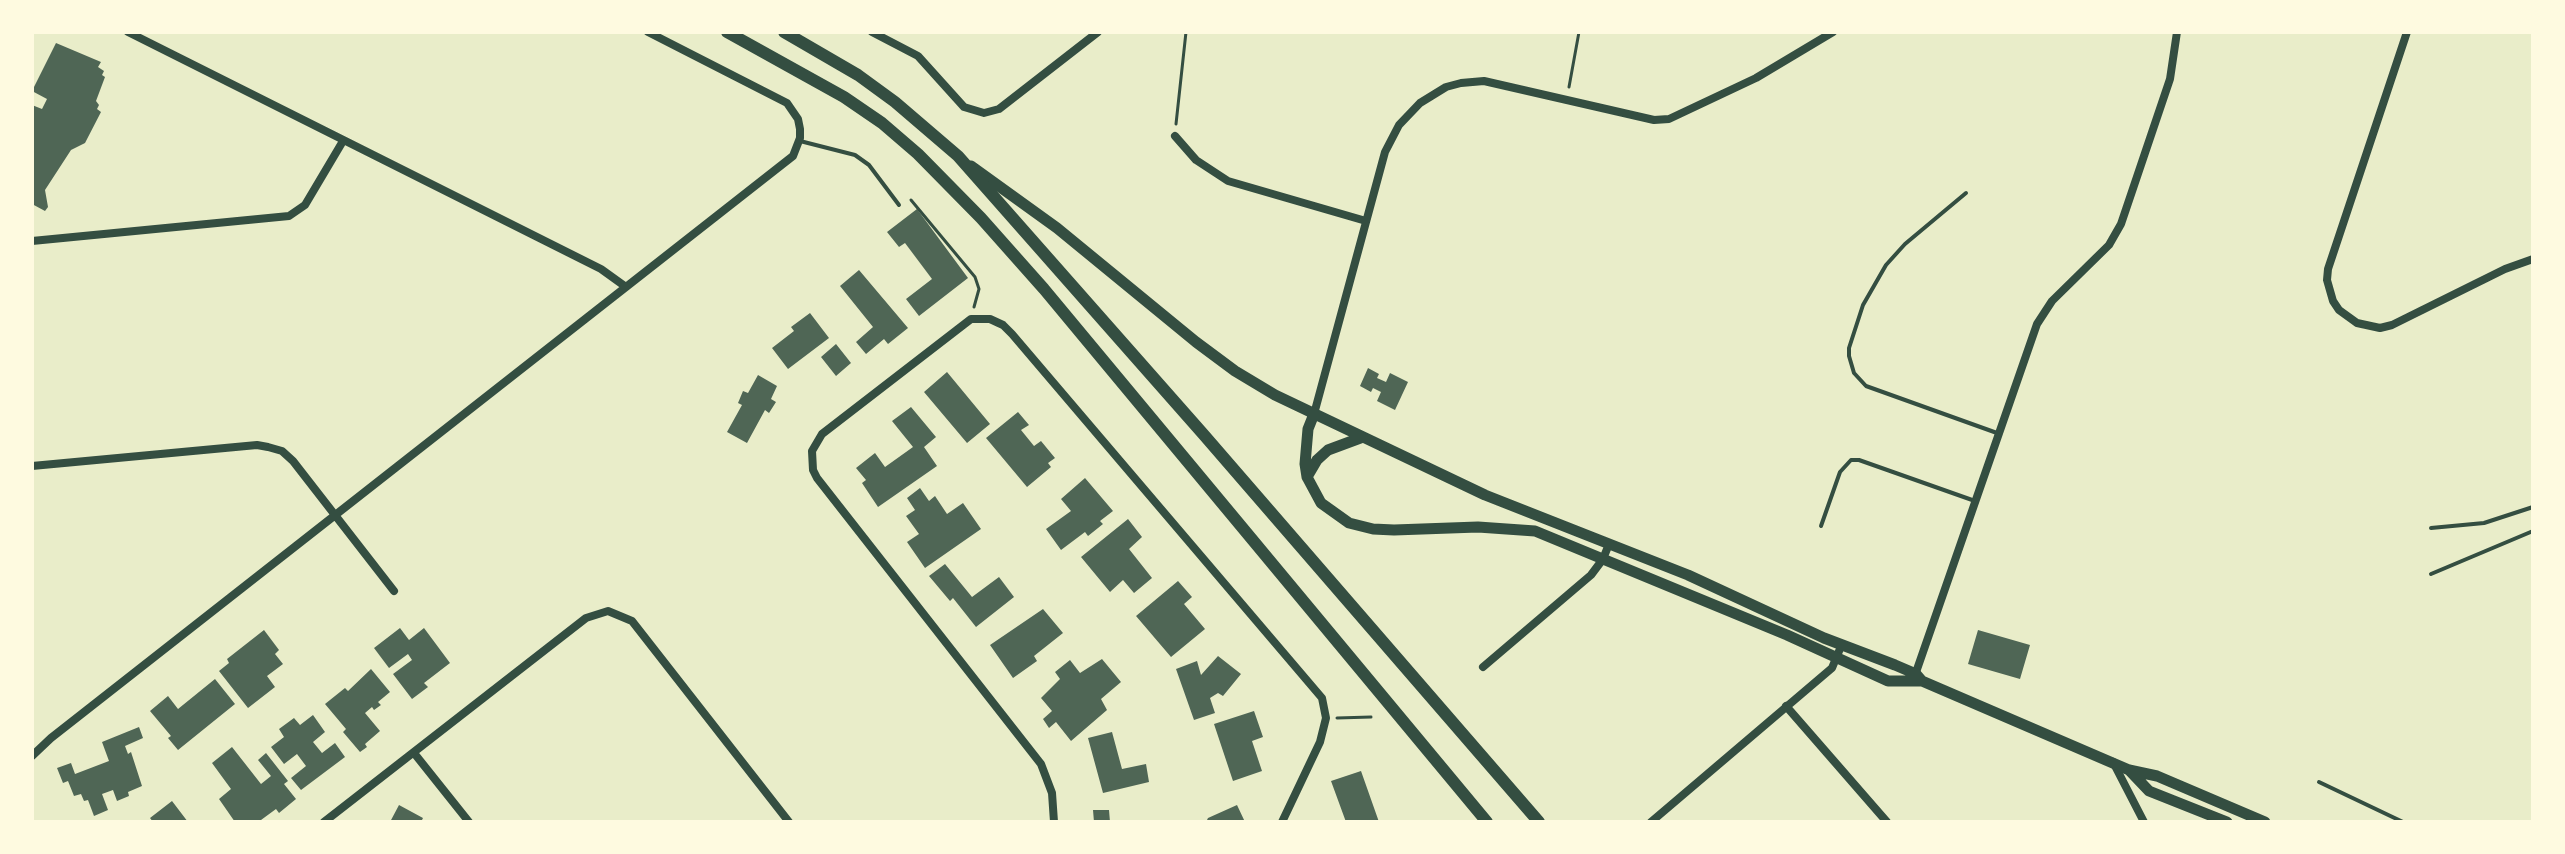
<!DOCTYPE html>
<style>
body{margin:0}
#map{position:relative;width:2565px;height:854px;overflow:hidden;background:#e9edc9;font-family:"Exo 2",sans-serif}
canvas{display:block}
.frame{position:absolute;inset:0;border:34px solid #fefae0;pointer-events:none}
</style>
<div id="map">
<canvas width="2565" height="854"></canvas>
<div class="frame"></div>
</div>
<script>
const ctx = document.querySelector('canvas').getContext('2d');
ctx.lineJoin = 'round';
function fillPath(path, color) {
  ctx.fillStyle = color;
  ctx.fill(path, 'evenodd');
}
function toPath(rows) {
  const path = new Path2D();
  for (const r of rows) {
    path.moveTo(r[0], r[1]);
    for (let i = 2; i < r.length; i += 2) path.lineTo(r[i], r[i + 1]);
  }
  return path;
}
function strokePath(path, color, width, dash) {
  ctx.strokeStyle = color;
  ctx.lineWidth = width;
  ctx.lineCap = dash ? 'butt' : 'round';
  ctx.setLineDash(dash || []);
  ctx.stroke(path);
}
fillPath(toPath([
 [56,43,101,62,98,67,104,71,102,75,105,77,96,101,99,105,97,109,101,112,85,143,71,150,45,190,48,207,45,211,32,204,32,105,42,109,47,99,32,91],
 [917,209,968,278,919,316,906,299,932,279,905,243,899,247,887,232],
 [859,270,908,328,888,344,884,339,866,354,856,342,873,327,840,286],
 [810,313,829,338,788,369,772,348,794,331,791,327],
 [836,344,851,363,836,376,821,357],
 [1368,368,1379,374,1377,378,1386,382,1390,373,1408,382,1395,410,1377,401,1381,392,1373,388,1371,392,1360,386],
 [947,372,990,424,967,443,924,392],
 [758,375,777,386,771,399,776,402,769,413,765,410,747,443,727,432,742,405,738,403,743,391,748,393],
 [911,407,936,437,924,447,937,466,878,507,862,483,866,480,856,468,875,453,885,467,913,447,892,421],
 [1018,412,1029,425,1021,430,1034,446,1041,441,1055,458,1048,463,1051,467,1027,487,986,438],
 [1085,478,1113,511,1100,521,1103,524,1088,536,1085,532,1061,550,1046,529,1071,511,1061,499],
 [920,488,929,501,935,496,947,514,963,503,981,529,925,568,907,542,919,534,906,516,915,510,907,498],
 [1128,519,1142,537,1129,549,1152,578,1134,593,1123,580,1110,592,1081,557],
 [945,564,972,597,999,577,1014,597,976,627,953,598,950,601,929,576],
 [1178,581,1192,597,1184,604,1205,629,1171,657,1136,616],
 [1043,609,1063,633,1034,656,1037,661,1013,678,990,645],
 [400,628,409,640,424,628,450,663,424,683,428,687,412,699,393,674,412,660,408,654,389,668,374,648],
 [264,630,279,650,275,654,283,664,267,676,275,687,248,708,219,671,229,663,227,659],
 [1978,630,2030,645,2020,679,1968,664],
 [1218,656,1241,674,1223,696,1218,693,1210,698,1215,713,1194,720,1176,669,1197,661,1201,675],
 [1102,659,1121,682,1101,699,1107,710,1071,741,1056,722,1049,728,1043,719,1052,711,1041,698,1060,679,1055,672,1070,660,1080,673],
 [371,669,390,692,378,702,381,705,374,710,372,707,365,713,380,731,365,744,367,747,360,752,343,732,346,729,325,704,345,688,348,691],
 [215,679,235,704,178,750,168,738,171,736,150,711,168,696,178,709],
 [1254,711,1263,737,1252,741,1262,771,1233,781,1214,724],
 [313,715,325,732,313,742,322,753,335,743,345,757,301,790,291,778,306,766,297,754,284,764,271,747,284,737,279,729,294,718,300,725],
 [139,727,143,738,125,746,128,754,131,752,142,786,128,792,129,796,117,801,113,790,102,794,108,810,94,816,88,800,84,801,81,794,74,796,68,781,63,783,57,768,71,763,75,774,109,761,102,742],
 [1112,732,1122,769,1146,764,1149,782,1103,793,1088,738],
 [232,747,261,784,271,776,258,760,266,753,288,781,284,784,296,799,279,813,276,809,261,820,263,822,235,822,219,799,231,789,212,763],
 [1361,771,1379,822,1346,822,1331,781],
 [172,801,188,822,153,822,150,818],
 [399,805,423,818,421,822,390,822],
 [1237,805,1245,822,1206,822,1208,818],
 [1093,810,1109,810,1110,822,1094,822]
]), '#4f6655');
strokePath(toPath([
 [1569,87,1579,32],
 [1176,124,1186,32],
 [911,200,975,277,979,289,974,307],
 [1337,718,1371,717]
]), '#344e41', 3);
strokePath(toPath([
 [800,141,855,155,869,165,899,205],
 [1966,193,1905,244,1886,265,1863,305,1849,348,1849,356,1854,373,1866,386,1997,433],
 [1821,526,1840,472,1851,460,1859,460,1975,501],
 [2431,528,2484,523,2533,507],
 [2431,574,2533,531],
 [2319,782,2403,822]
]), '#344e41', 4);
strokePath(toPath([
 [128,32,601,269,626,287],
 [872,32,918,56,964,107,984,113,999,109,1098,32],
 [2407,32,2328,269,2327,280,2333,301,2339,310,2357,323,2380,328,2392,325,2505,269,2533,259],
 [1175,136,1196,160,1228,181,1366,221],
 [32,241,289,216,305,205,343,141],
 [1314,414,1385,152,1399,125,1420,103,1446,87,1461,83,1484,81,1654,120,1669,119,1756,78,1833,32],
 [32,466,257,445,268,447,282,451,293,461,394,591],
 [1483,667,1591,575,1603,559,1609,544],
 [1914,678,2037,324,2052,301,2109,245,2121,224,2170,79,2177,32],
 [1786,706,1887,822],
 [414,753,469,822],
 [32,756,51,738,793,156,800,138,800,129,798,119,787,103,648,32],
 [2113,762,2144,822],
 [324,822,586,618,608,611,632,621,789,822],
 [1054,822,1052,793,1041,764,817,478,813,470,812,451,822,434,971,319,990,319,1003,325,1012,334,1322,698,1326,718,1320,742,1282,822],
 [1651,822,1832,668,1842,644]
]), '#344e41', 8);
strokePath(toPath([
 [971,166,1057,228,1196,342,1235,371,1275,395,1485,495,1688,575,1824,638,1895,665,1916,674,1922,681,2129,770,2157,776,2265,822],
 [1314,414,1308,429,1305,464,1307,477,1321,503,1349,523,1373,529,1394,530,1478,527,1535,531,1787,635,1888,681,1922,681],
 [1307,477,1317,460,1328,450,1363,437],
 [2130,771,2149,791,2227,822]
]), '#344e41', 11);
strokePath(toPath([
 [727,32,844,97,882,123,918,154,981,218,1044,289,1487,822],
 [784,32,858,75,895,102,958,156,1204,435,1539,822]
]), '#344e41', 12);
</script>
